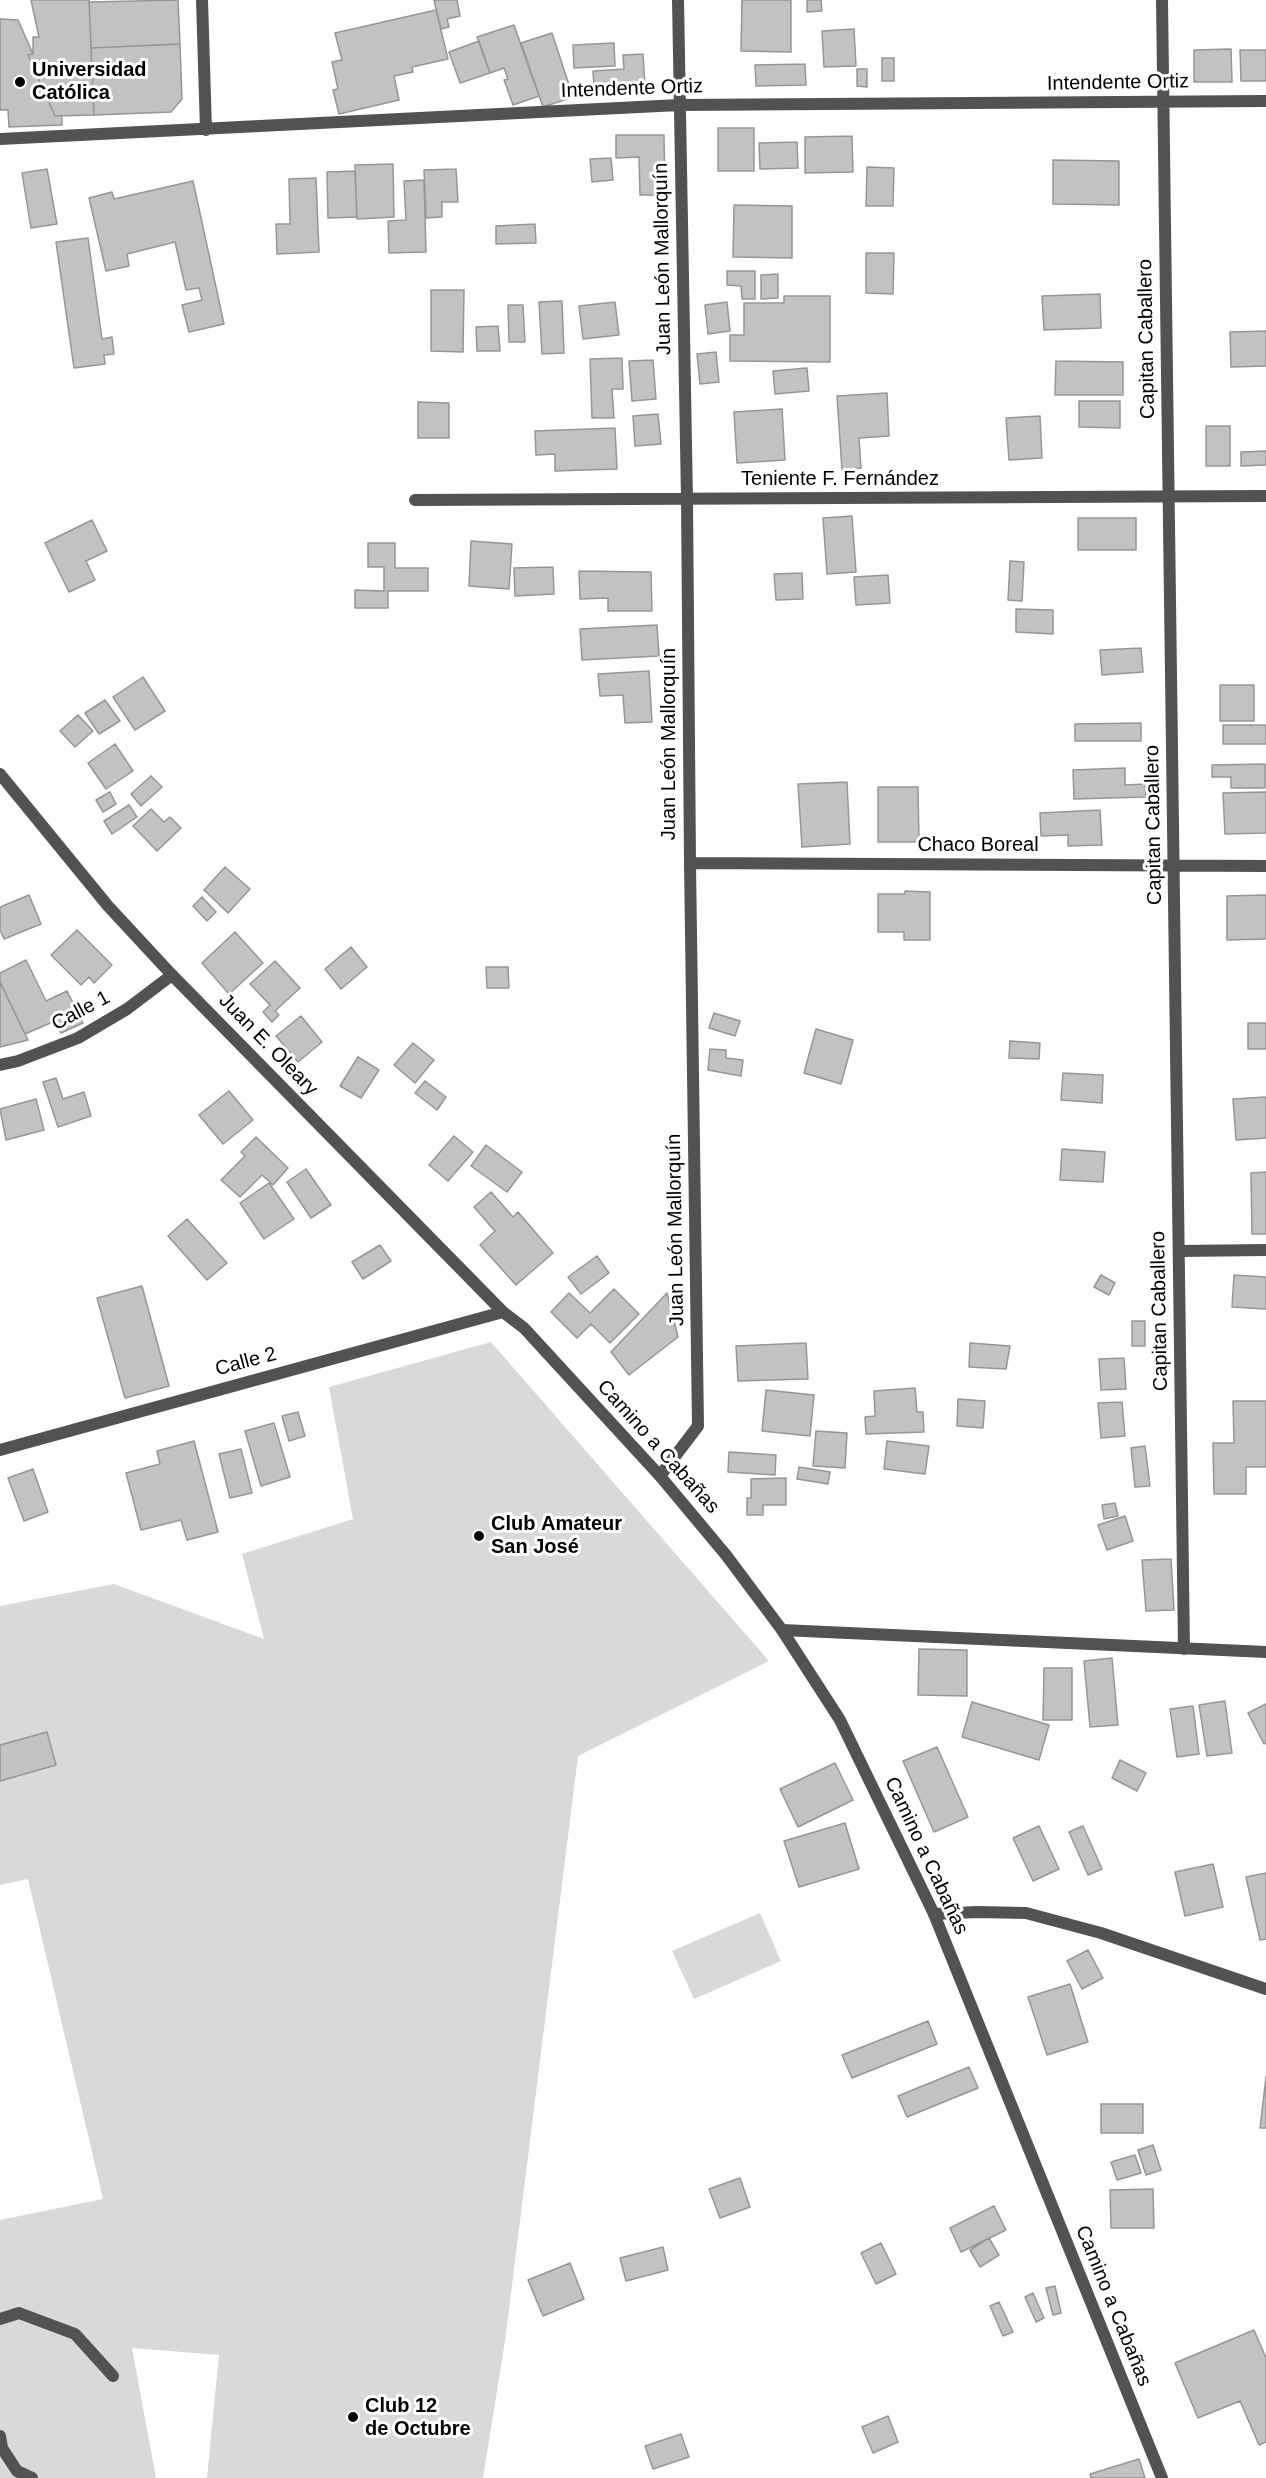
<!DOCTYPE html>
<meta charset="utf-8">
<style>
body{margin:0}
canvas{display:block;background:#fff}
</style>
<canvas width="1266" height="2478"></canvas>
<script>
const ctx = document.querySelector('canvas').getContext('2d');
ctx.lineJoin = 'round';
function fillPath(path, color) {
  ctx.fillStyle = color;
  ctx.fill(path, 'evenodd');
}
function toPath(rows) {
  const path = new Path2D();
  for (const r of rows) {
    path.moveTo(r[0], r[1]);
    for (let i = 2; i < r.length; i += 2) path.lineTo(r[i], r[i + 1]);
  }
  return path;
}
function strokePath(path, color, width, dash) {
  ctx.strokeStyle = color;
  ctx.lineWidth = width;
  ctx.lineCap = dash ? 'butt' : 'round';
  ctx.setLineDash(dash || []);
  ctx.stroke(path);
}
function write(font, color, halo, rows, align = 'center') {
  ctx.font = font + ' Arial,sans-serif';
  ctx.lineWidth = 6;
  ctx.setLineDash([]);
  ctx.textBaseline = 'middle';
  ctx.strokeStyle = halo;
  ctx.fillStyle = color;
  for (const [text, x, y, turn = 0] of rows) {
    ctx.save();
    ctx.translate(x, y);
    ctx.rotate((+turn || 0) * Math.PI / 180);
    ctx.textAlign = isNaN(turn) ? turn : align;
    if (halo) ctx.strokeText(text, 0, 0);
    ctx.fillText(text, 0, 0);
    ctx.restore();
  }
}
fillPath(toPath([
 [491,1342,769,1661,578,1756,505,2341,483,2478,207,2478,219,2355,132,2348,156,2478,0,2478,0,2220,103,2199,28,1879,0,1885,0,1606,114,1584,264,1639,242,1554,353,1519,329,1387],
 [760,1913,781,1961,694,1999,672,1951]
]), '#d9d9d9');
const building = toPath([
 [31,0,89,0,94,115,55,116,28,55,33,54,33,37,39,37,31,0],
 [178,0,180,44,91,48,89,2,178,0],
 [434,0,457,0,460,16,447,19,449,27,441,29,434,0],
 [742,0,791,0,791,52,741,51,742,0],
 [807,0,821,0,822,11,807,12,807,0],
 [436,10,448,59,412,67,413,72,394,76,399,100,339,114,333,90,338,89,332,62,342,60,335,33,436,10],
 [0,19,18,20,33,54,28,55,55,116,62,116,62,125,9,127,8,110,0,110,0,19],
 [514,25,539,96,513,105,504,80,508,79,504,68,490,73,477,37,514,25],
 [854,29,856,66,824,67,822,31,854,29],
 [552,33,573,97,543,107,521,43,552,33],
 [479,41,490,73,460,83,449,52,479,41],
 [614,43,615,66,574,68,573,45,614,43],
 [180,44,182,99,171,112,94,115,91,48,180,44],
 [1231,49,1232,82,1194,82,1194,50,1231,49],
 [1240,50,1266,50,1266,81,1241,81,1240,50],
 [643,54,645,85,594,88,593,71,624,69,623,55,643,54],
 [882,58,894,58,894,81,882,81,882,58],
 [805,64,806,85,756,86,755,65,805,64],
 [857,69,867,69,867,87,857,86,857,69],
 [718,128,754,128,754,171,718,171,718,128],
 [616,135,664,135,665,195,640,195,639,157,616,158,616,135],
 [852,136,853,172,805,173,805,137,852,136],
 [797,142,798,168,760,169,759,143,797,142],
 [611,158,613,180,592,182,590,159,611,158],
 [1053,160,1119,161,1119,205,1053,204,1053,160],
 [393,164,394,217,357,219,355,165,393,164],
 [867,167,894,168,893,206,866,206,867,167],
 [47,169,57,224,31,228,22,173,47,169],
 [456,169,458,202,442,202,442,217,426,218,424,170,456,169],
 [355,171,357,217,328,218,327,172,355,171],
 [316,178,319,252,277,254,276,224,290,224,289,179,316,178],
 [424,180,426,252,389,253,388,221,406,220,404,181,424,180],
 [193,181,224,324,189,332,182,305,202,300,199,288,186,290,175,242,127,254,129,266,106,271,89,198,112,192,114,199,193,181],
 [734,205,792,206,792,258,733,257,734,205],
 [535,224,536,243,496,244,496,226,535,224],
 [88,238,102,339,112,337,114,354,104,355,105,364,74,368,56,242,88,238],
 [866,253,894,253,893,294,866,293,866,253],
 [727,271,755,271,755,299,742,299,741,286,727,285,727,271],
 [778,274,778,298,761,299,761,275,778,274],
 [431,290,464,290,463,352,431,351,431,290],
 [1100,294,1101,328,1044,330,1042,296,1100,294],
 [784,296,830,296,830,362,730,361,730,335,744,335,744,303,784,303,784,296],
 [562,301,564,353,542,354,539,302,562,301],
 [615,302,619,335,583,339,579,306,615,302],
 [727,302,730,331,708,334,705,305,727,302],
 [508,305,523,305,525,342,509,342,508,305],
 [498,326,500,351,477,351,476,327,498,326],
 [1266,331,1266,366,1231,367,1230,332,1266,331],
 [716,352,719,382,700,384,697,354,716,352],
 [622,358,623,389,612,389,614,418,592,418,590,359,622,358],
 [653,360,656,399,632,401,629,361,653,360],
 [1056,361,1123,362,1123,395,1055,395,1056,361],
 [807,368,809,391,775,394,773,371,807,368],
 [887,393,889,436,859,438,861,468,842,470,837,396,887,393],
 [1079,401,1120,401,1120,428,1079,427,1079,401],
 [418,402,449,403,449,438,418,438,418,402],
 [782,409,785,460,737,463,734,412,782,409],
 [658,414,661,444,635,446,633,416,658,414],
 [1040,416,1042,458,1009,460,1006,418,1040,416],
 [1206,426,1230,426,1230,466,1206,466,1206,426],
 [615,428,617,469,555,471,555,454,536,455,535,431,615,428],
 [1266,451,1266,465,1241,466,1241,452,1266,451],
 [852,516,856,572,827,574,823,518,852,516],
 [1078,518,1136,518,1136,550,1078,550,1078,518],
 [92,520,107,551,86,561,95,580,69,592,45,543,92,520],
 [471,541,512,544,509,589,469,586,471,541],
 [368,543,395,543,395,568,428,568,428,591,388,591,388,608,355,608,355,590,384,591,384,567,368,567,368,543],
 [1010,561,1024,562,1022,601,1008,600,1010,561],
 [553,567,554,594,515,596,514,568,553,567],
 [579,571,651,572,652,611,608,611,608,598,580,599,579,571],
 [802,573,803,599,776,600,774,574,802,573],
 [888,575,890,603,856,605,854,577,888,575],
 [1016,609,1053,610,1053,634,1016,632,1016,609],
 [657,625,659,656,582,660,580,629,657,625],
 [1141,648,1143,672,1102,675,1100,650,1141,648],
 [649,671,652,722,625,723,623,695,600,696,598,674,649,671],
 [143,677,165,711,135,730,113,697,143,677],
 [1220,685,1254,685,1254,721,1220,721,1220,685],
 [105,700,120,721,99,734,85,713,105,700],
 [78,715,93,731,75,747,60,731,78,715],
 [1141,723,1141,741,1075,741,1075,724,1141,723],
 [1223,725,1266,725,1266,744,1223,744,1223,725],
 [115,744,133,771,106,789,88,763,115,744],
 [1265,764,1265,788,1231,788,1231,777,1212,777,1212,765,1265,764],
 [1125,768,1125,785,1145,784,1146,797,1074,799,1073,770,1125,768],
 [151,776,162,787,141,806,131,794,151,776],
 [847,782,850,844,802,847,798,784,847,782],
 [878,787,918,787,919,842,878,842,878,787],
 [110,792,116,804,103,812,96,800,110,792],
 [1266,792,1266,833,1225,834,1223,793,1266,792],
 [129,805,137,817,112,834,104,821,129,805],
 [151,809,164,822,170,817,181,828,157,851,133,826,151,809],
 [1100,810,1102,845,1068,846,1068,835,1041,836,1040,813,1100,810],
 [225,867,250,889,228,913,204,890,225,867],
 [905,891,930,892,930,940,904,940,904,932,878,932,878,894,905,894,905,891],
 [29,895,41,924,4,939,0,930,0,907,29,895],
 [1266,895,1266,939,1227,940,1227,896,1266,895],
 [202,897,216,912,207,921,193,906,202,897],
 [77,930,112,965,94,983,89,977,81,985,51,955,77,930],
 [235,932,263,963,229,994,202,963,235,932],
 [351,947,367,967,341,989,325,969,351,947],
 [26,960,46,1001,67,991,83,1023,61,1033,55,1021,25,1034,0,982,0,973,26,960],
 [275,961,300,988,275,1011,279,1015,272,1022,263,1012,270,1005,250,984,275,961],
 [486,967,508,967,509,988,487,988,486,967],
 [0,982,28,1040,0,1047,0,982],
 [714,1013,740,1021,735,1036,709,1028,714,1013],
 [301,1016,322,1042,298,1062,276,1036,301,1016],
 [1248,1023,1266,1023,1266,1049,1248,1049,1248,1023],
 [816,1029,853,1040,841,1084,804,1073,816,1029],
 [1010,1041,1040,1043,1039,1059,1009,1058,1010,1041],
 [413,1043,434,1060,415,1083,394,1065,413,1043],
 [710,1049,726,1050,726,1058,743,1060,741,1076,708,1070,710,1049],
 [358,1057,379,1070,361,1098,340,1086,358,1057],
 [1063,1073,1103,1075,1102,1103,1061,1100,1063,1073],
 [56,1078,63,1099,84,1092,91,1116,58,1127,43,1082,56,1078],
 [425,1081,446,1097,437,1110,415,1093,425,1081],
 [229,1091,253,1120,223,1144,199,1115,229,1091],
 [1266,1097,1266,1138,1236,1140,1233,1099,1266,1097],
 [36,1099,44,1130,6,1140,0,1109,36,1099],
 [454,1136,473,1152,448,1181,429,1165,454,1136],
 [256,1137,288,1168,273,1185,262,1175,240,1197,221,1180,245,1156,241,1152,256,1137],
 [486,1145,522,1172,507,1192,471,1166,486,1145],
 [1062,1149,1105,1152,1103,1182,1060,1180,1062,1149],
 [306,1169,331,1205,311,1218,287,1182,306,1169],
 [1266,1172,1266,1234,1252,1234,1251,1173,1266,1172],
 [269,1183,294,1219,264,1239,240,1203,269,1183],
 [491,1192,513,1217,518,1212,553,1253,516,1285,480,1245,495,1231,474,1207,491,1192],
 [187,1219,227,1263,207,1280,168,1236,187,1219],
 [380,1245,391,1261,363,1279,352,1262,380,1245],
 [597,1256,609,1273,581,1294,568,1277,597,1256],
 [1101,1275,1115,1283,1109,1295,1094,1287,1101,1275],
 [1234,1275,1266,1277,1266,1309,1232,1307,1234,1275],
 [142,1286,169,1386,125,1398,97,1298,142,1286],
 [614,1289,639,1314,610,1343,591,1324,577,1338,551,1312,569,1293,590,1313,614,1289],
 [667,1293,678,1337,629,1375,611,1352,667,1293],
 [1132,1321,1145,1321,1145,1346,1132,1346,1132,1321],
 [806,1343,808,1379,738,1381,736,1346,806,1343],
 [970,1343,1010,1346,1006,1369,969,1367,970,1343],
 [1124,1358,1126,1389,1101,1390,1099,1359,1124,1358],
 [915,1388,917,1412,923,1412,924,1432,866,1434,865,1417,875,1416,874,1391,915,1388],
 [766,1390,814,1395,810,1436,762,1431,766,1390],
 [958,1399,985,1401,983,1428,957,1426,958,1399],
 [1233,1401,1266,1401,1266,1467,1246,1467,1246,1494,1214,1494,1213,1443,1234,1443,1233,1401],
 [1122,1402,1125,1436,1101,1438,1098,1403,1122,1402],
 [298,1412,305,1436,289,1441,282,1416,298,1412],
 [274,1423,290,1477,261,1486,245,1431,274,1423],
 [816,1431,847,1433,845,1468,813,1466,816,1431],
 [194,1441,218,1532,187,1540,181,1520,141,1530,126,1473,160,1464,157,1451,194,1441],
 [887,1441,929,1446,925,1474,884,1469,887,1441],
 [1145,1446,1150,1486,1135,1487,1131,1448,1145,1446],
 [241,1449,252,1493,230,1498,219,1454,241,1449],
 [729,1452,776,1455,775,1475,728,1472,729,1452],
 [799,1467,830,1472,828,1484,797,1479,799,1467],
 [33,1469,48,1512,24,1521,8,1478,33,1469],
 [786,1478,786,1505,763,1505,763,1515,747,1515,747,1498,751,1498,751,1479,786,1478],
 [1115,1503,1118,1516,1104,1519,1102,1505,1115,1503],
 [1125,1516,1133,1541,1107,1550,1098,1525,1125,1516],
 [1171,1559,1174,1610,1146,1611,1142,1560,1171,1559],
 [919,1649,967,1650,967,1696,918,1695,919,1649],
 [1112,1658,1118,1725,1090,1727,1084,1661,1112,1658],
 [1044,1668,1072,1668,1072,1720,1043,1720,1044,1668],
 [1225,1701,1232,1753,1207,1756,1199,1705,1225,1701],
 [972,1702,1049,1725,1039,1760,962,1737,972,1702],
 [1266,1704,1266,1743,1264,1744,1248,1713,1266,1704],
 [1193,1706,1199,1754,1177,1757,1170,1709,1193,1706],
 [47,1732,56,1765,0,1781,0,1745,47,1732],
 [937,1747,968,1817,934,1832,903,1761,937,1747],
 [1120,1760,1146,1773,1137,1791,1112,1778,1120,1760],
 [835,1763,853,1800,798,1827,780,1789,835,1763],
 [845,1823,859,1869,799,1887,784,1841,845,1823],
 [1039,1826,1059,1869,1033,1881,1013,1838,1039,1826],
 [1083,1826,1102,1869,1088,1875,1069,1832,1083,1826],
 [1213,1864,1223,1907,1185,1916,1175,1872,1213,1864],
 [1266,1873,1266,1939,1260,1940,1246,1877,1266,1873],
 [1088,1950,1103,1978,1082,1989,1067,1961,1088,1950],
 [1070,1984,1088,2042,1047,2055,1028,1997,1070,1984],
 [928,2021,937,2044,852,2078,842,2055,928,2021],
 [969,2067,978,2088,907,2117,898,2096,969,2067],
 [1266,2077,1266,2128,1260,2128,1266,2077],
 [1101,2104,1143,2104,1143,2133,1101,2133,1101,2104],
 [1153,2145,1161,2170,1146,2175,1138,2150,1153,2145],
 [1135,2155,1141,2173,1117,2180,1111,2162,1135,2155],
 [740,2178,750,2207,720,2218,709,2189,740,2178],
 [1153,2189,1154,2228,1111,2228,1110,2190,1153,2189],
 [994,2206,1006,2230,961,2252,950,2228,994,2206],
 [989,2238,999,2255,980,2267,970,2250,989,2238],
 [881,2243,896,2274,876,2284,861,2253,881,2243],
 [663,2247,668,2270,626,2281,620,2258,663,2247],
 [570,2263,584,2299,543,2316,528,2280,570,2263],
 [1055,2286,1061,2313,1053,2315,1046,2288,1055,2286],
 [1033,2293,1044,2318,1036,2322,1025,2297,1033,2293],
 [999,2302,1013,2332,1003,2336,990,2306,999,2302],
 [1254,2330,1266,2358,1266,2442,1259,2445,1240,2401,1198,2418,1175,2363,1254,2330],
 [888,2416,898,2442,873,2453,862,2427,888,2416],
 [681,2434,689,2457,653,2469,645,2446,681,2434],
 [1139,2459,1145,2478,1091,2478,1090,2474,1139,2459]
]);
fillPath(building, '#c2c2c2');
strokePath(building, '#969696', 1.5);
strokePath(toPath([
 [202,0,206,130],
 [1162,0,1184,1649],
 [0,139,679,105,1266,101],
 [415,500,1266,496],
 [690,863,1266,866],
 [0,1065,18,1061,78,1038,127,1009,172,975],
 [1179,1251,1266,1250],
 [0,1450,503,1312],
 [660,1476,698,1426,690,863,687,499,678,0],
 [782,1630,1266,1652],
 [934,1914,977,1912,1026,1913,1101,1933,1266,1989],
 [0,2319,19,2313,75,2334,113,2376],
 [0,2436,2,2448,17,2471,32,2478]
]), '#525252', 12);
strokePath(toPath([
 [0,774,108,906,172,975,503,1312,524,1328,660,1476,726,1555,782,1630,840,1720,934,1914,1162,2478]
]), '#525252', 12);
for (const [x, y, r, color] of [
 [20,82,6,"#000"],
 [479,1536,6,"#000"],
 [353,2417,6,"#000"]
]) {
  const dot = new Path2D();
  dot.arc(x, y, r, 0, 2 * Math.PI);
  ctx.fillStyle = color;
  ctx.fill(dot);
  strokePath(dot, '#fff', 2);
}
write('bold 20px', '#000', '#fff', [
 ["Universidad",32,70],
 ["Católica",32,93],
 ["Club Amateur",491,1524],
 ["San José",491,1547],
 ["Club 12",365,2406],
 ["de Octubre",365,2429]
], 'left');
write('20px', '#000', '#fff', [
 ["Intendente Ortiz",1118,83,-1],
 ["Intendente Ortiz",632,89,-2],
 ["Juan León Mallorquín",663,259,-91],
 ["Capitan Caballero",1147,339,-91],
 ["Teniente F. Fernández",840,479],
 ["Juan León Mallorquín",669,744,-90],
 ["Capitan Caballero",1154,825,-91],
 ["Chaco Boreal",978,845],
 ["Calle 1",81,1011,-28],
 ["Juan E. Oleary",268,1045,46],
 ["Juan León Mallorquín",676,1230,-91],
 ["Capitan Caballero",1160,1311,-91],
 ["Calle 2",246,1362,-15],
 ["Camino a Cabañas",658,1447,48],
 ["Camino a Cabañas",926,1856,65],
 ["Camino a Cabañas",1113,2306,68]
]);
</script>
